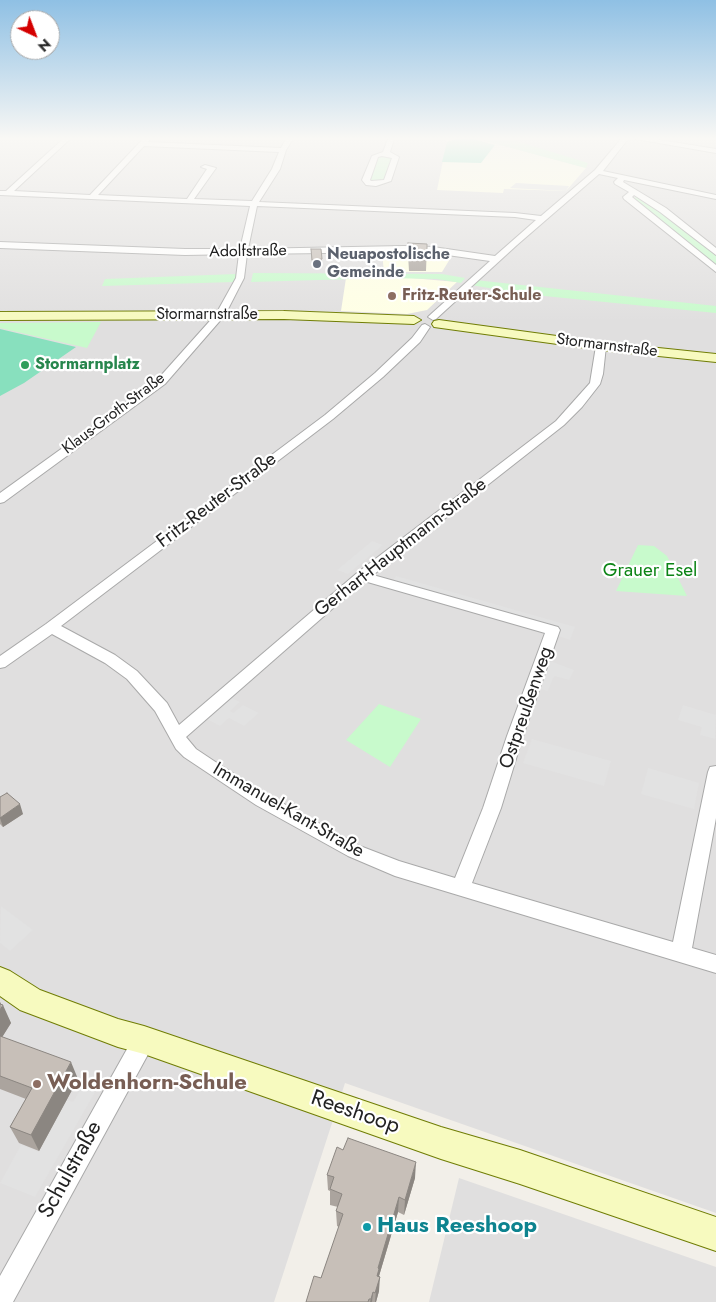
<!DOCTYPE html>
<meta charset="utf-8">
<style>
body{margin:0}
#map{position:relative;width:716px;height:1302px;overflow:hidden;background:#f2efe9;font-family:Jost,sans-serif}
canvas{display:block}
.north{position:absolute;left:10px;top:10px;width:50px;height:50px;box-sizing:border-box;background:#fff;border:1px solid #a7a7a7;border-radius:50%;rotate:137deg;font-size:14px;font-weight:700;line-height:20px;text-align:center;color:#222}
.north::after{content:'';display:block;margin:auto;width:18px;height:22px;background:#d40000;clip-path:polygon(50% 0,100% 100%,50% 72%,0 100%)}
</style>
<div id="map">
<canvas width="716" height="1302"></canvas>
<div class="north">N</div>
</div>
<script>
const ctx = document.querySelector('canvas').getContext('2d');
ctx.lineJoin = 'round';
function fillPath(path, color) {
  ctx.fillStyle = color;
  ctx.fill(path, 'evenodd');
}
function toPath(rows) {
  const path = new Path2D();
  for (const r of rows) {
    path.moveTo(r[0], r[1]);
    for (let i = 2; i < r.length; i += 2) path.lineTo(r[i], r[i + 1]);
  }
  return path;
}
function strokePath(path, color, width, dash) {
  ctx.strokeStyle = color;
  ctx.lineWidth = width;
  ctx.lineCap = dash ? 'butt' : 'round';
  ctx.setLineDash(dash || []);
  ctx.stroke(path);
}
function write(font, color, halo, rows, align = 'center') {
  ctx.font = font + ' Jost,sans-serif';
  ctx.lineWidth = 4.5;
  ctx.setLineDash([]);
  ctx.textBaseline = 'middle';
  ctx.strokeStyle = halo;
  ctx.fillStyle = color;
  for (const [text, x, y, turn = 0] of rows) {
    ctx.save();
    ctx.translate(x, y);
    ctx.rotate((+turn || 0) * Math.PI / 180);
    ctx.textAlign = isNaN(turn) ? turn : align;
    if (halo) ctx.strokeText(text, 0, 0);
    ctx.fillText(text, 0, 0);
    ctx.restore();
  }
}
fillPath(toPath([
 [0,139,716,139,716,1213,345,1083,274,1302,0,1302],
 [459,1178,716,1267,716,1302,429,1302]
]), '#e0dfdf');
fillPath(toPath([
 [443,139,478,139,586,168,566,191,504,189,503,193,437,190,447,141],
 [433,252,453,254,442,272,384,272,382,253],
 [346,278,411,278,457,282,427,310,407,314,341,311]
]), '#ffffe5');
fillPath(toPath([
 [478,139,510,139,588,163,586,168],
 [379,156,393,156,384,181,371,181,370,180],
 [640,197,716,254,716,267,630,198],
 [253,273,442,274,465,278,461,283,437,279,387,278,251,282],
 [236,274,234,282,102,286,105,279],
 [475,280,716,306,716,313,524,294,471,285],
 [101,322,87,348,0,328,0,323],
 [638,545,654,546,667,556,687,596,616,591],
 [379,704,421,719,390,767,346,740]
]), '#c8facc');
fillPath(toPath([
 [456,139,474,139,495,145,481,163,442,162,447,142],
 [0,329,76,347,24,383,0,396]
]), '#88e0be');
fillPath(toPath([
 [516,183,569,186,566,191,510,188],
 [372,541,383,545,348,574,337,570],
 [396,576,575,627,570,640,555,635,392,581],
 [550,661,574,670,569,680,554,676,548,691,537,688],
 [232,698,240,702,230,711,233,713,243,705,259,713,244,726,229,718,220,726,207,719],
 [683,705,716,715,715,739,700,735,702,727,678,720],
 [532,739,611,761,604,786,523,763],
 [648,768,699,783,694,809,641,794],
 [1,906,33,930,10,951,0,943],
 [89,1075,102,1080,35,1197,0,1183,21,1145,39,1152,67,1100,73,1102]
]), '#e2e2e2');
const street = toPath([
 [63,139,70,139,14,191,90,195,143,139,150,139,148,142,281,148,286,139,293,139,286,150,280,169,259,202,515,213,541,216,595,170,621,139,628,139,603,171,716,195,716,199,624,180,623,182,666,208,716,248,716,255,660,212,634,195,632,197,716,265,716,272,624,199,623,197,629,192,615,184,614,182,618,178,599,174,517,245,436,319,433,320,428,317,430,315,490,261,433,253,404,252,247,254,244,278,225,315,165,384,4,502,0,503,0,493,157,380,216,314,236,278,239,254,185,255,0,248,0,242,185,249,240,249,250,206,0,195,0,191,6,191,63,139],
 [144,146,279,152,272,169,252,201,194,199,216,168,205,165,201,167,207,169,187,199,98,195,144,146],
 [257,206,515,217,536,220,495,256,433,247,404,246,248,249,257,206],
 [388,139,394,139,390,152,399,157,391,181,376,186,366,185,362,180,372,156,383,152,388,139],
 [382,156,392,158,384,180,371,181,370,180,378,157,382,156],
 [636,139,654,139,716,149,716,153,636,139],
 [425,324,430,327,420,342,383,377,333,419,61,626,115,655,137,671,167,703,179,725,357,573,556,421,590,383,596,346,601,343,605,344,606,346,603,374,600,384,582,407,564,425,373,575,558,627,560,630,523,736,501,808,472,883,673,942,708,772,710,767,716,766,716,818,692,948,716,955,716,973,395,876,348,856,256,805,184,757,176,749,155,711,127,679,105,663,52,634,5,667,0,668,0,656,46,624,325,415,375,373,412,338,422,325,425,324],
 [364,581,545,633,507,736,483,808,455,878,399,861,360,846,268,795,220,765,196,749,186,737,364,581],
 [144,1030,152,1033,155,1040,152,1047,13,1302,0,1302,0,1276,136,1033,144,1030]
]);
const secondary = toPath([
 [284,311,414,316,421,320,414,324,284,319,0,320,0,312,284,311],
 [439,320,601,342,716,354,716,362,601,350,434,327,432,324,434,321,439,320],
 [0,967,10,971,40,990,118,1019,144,1026,441,1127,520,1150,716,1217,716,1251,520,1184,441,1159,144,1054,118,1047,20,1010,0,996,0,967]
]);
strokePath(street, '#a9a9a9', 2);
strokePath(secondary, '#707d05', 2);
fillPath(street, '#fff');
fillPath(secondary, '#f7fabf');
fillPath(toPath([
 [408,243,427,244,426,271,409,271,408,254],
 [311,249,322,259,322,267,312,267],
 [0,797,23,814,3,827,0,824],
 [0,1002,11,1023,2,1037,78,1079,39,1151,19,1143,10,1127,26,1099,0,1089],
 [327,1175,415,1178,404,1215,398,1212,379,1276,379,1291,376,1302,306,1302,321,1278,339,1227,337,1226,336,1211,338,1207,330,1205,330,1191,328,1190]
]), '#aba49e');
fillPath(toPath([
 [20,804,23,814,3,827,0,818],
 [0,1002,2,1007,3,1005,11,1023,1,1039,0,1050],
 [71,1062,78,1079,39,1151,31,1135],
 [416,1162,415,1178,404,1215,405,1200],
 [399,1197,398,1212,379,1276,380,1277,379,1291,376,1302,375,1302,378,1268],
 [373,1292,372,1302,370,1302,371,1299]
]), '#8b8681');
const building = toPath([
 [408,243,427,244,427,260,409,260,408,243],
 [311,249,321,249,322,259,312,260,311,249],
 [7,793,20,804,0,818,0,797,7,793],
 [0,1004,3,1005,0,1010,0,1004],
 [0,1036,71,1062,31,1135,10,1127,32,1088,0,1076,0,1036],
 [348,1138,416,1162,405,1200,399,1197,378,1268,379,1269,377,1276,380,1277,375,1293,373,1292,371,1299,369,1299,368,1302,306,1302,314,1276,321,1278,343,1214,336,1211,342,1194,330,1189,334,1177,327,1175,337,1147,343,1150,348,1138]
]);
fillPath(building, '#c7bfb8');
strokePath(building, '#8b8681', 1);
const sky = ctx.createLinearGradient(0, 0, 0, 322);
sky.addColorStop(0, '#8fc0e4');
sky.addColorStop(0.43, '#f9f8f5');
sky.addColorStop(1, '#f9f8f500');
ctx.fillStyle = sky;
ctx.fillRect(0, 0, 716, 322);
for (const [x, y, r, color] of [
 [317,264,5,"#6b7280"],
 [392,296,5,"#8d6e63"],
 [25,365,5,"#2e9e5b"],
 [37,1084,5,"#8d6e63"],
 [367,1227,5,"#0f9aa8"]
]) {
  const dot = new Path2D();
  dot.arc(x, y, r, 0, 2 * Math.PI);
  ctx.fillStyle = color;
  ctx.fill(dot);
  strokePath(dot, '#fff', 2);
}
write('16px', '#222', '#fff', [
 ["Adolfstraße",248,252,-1],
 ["Stormarnstraße",207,315],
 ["Stormarnstraße",607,346,7],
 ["Klaus-Groth-Straße",114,414,-37]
]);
write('bold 16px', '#5b616d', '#fff', [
 ["Neuapostolische",327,255],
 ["Gemeinde",327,273]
], 'left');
write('bold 16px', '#785e54', '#fff', [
 ["Fritz-Reuter-Schule",402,296]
], 'left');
write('bold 16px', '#27864d', '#fff', [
 ["Stormarnplatz",35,365]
], 'left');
write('19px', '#222', '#fff', [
 ["Fritz-Reuter-Straße",217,501,-37],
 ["Gerhart-Hauptmann-Straße",401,548,-38],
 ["Ostpreußenweg",527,708,-71],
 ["Immanuel-Kant-Straße",288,811,30]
]);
write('19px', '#0c8416', '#fff', [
 ["Grauer Esel",650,571]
]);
write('bold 22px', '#785e54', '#fff', [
 ["Woldenhorn-Schule",47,1084]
], 'left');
write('22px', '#222', '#fff', [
 ["Reeshoop",355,1113,19],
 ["Schulstraße",71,1170,-61]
]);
write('bold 22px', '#0d838f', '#fff', [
 ["Haus Reeshoop",377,1227]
], 'left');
</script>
